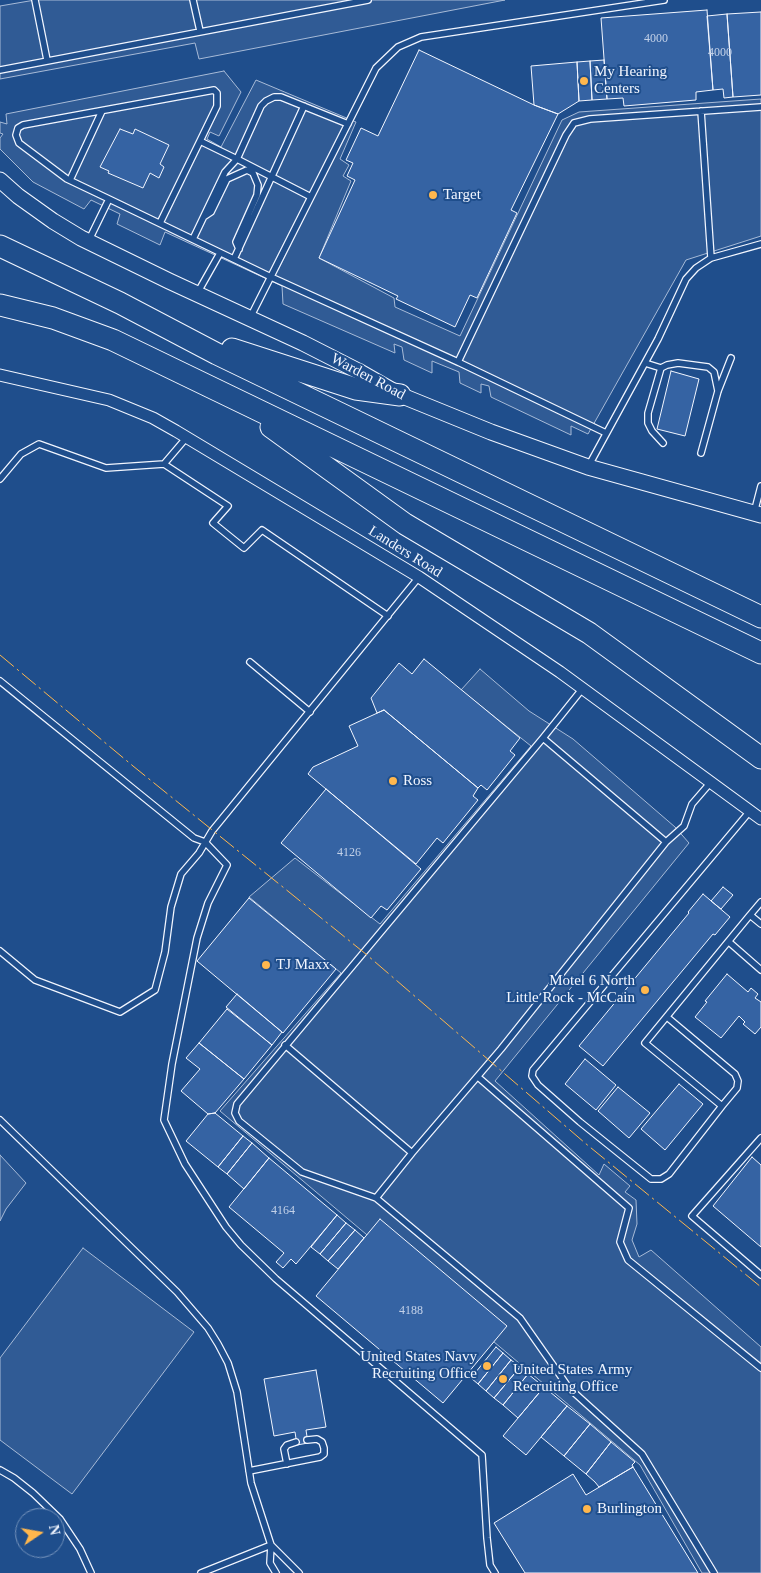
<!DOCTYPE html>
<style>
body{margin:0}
#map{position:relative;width:761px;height:1573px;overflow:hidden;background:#1f4e8c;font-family:Georgia,serif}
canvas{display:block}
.north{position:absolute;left:15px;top:1508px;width:50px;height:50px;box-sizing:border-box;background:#1f4e8c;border:1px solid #7391ba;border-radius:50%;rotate:78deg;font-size:14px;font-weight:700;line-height:20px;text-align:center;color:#f2f6ff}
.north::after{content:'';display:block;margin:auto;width:18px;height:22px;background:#ffb74d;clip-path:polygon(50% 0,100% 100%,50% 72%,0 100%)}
</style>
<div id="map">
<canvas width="761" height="1573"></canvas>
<div class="north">N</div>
</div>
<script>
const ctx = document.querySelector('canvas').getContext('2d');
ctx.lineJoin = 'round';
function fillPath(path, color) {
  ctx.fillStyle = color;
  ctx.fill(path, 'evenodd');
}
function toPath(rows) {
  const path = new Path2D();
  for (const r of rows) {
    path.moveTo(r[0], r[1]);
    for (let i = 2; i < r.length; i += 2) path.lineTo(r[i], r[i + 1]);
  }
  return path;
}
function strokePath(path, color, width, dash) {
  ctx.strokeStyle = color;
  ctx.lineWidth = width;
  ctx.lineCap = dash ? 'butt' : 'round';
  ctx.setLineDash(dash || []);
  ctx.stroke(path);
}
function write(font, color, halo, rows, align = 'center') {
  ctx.font = font + ' Georgia,serif';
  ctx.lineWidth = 4;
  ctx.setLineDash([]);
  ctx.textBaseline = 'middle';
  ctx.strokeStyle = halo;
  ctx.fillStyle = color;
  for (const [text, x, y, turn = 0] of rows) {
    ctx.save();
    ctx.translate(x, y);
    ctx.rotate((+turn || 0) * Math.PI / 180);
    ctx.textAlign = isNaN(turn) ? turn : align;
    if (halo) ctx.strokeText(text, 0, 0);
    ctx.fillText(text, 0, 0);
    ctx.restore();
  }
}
const parking = toPath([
 [35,0,505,0,199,59,195,43,0,79,0,6,35,0],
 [224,71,241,92,219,136,210,132,207,139,221,147,256,80,356,122,340,159,349,165,343,176,351,181,319,258,394,298,395,307,460,336,562,120,579,112,761,99,761,236,686,260,588,434,571,426,571,435,491,397,489,386,481,384,481,393,460,383,459,372,432,361,432,373,404,360,402,347,394,344,395,353,283,304,282,286,165,232,160,245,117,224,120,214,91,200,84,209,33,182,0,149,0,138,3,134,0,133,0,122,7,124,6,114,224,71],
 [480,669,529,711,573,739,675,827,689,843,495,1081,599,1175,604,1164,630,1186,625,1192,636,1200,637,1224,632,1240,639,1257,651,1250,761,1347,761,1573,702,1573,640,1465,220,1111,341,973,249,897,295,858,380,924,531,746,461,690,480,669],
 [0,1155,26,1183,6,1209,0,1221,0,1155],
 [83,1248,194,1332,72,1494,0,1440,0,1358,83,1248]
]);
fillPath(parking, '#305b95');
strokePath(parking, '#a8bbd7', 1);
const building = toPath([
 [707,10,713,90,696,92,696,100,624,106,623,98,607,99,601,18,707,10],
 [761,12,761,95,733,97,727,14,761,12],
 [727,14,733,97,724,98,723,89,713,90,707,16,727,14],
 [419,50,534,105,558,114,511,210,517,213,477,298,470,295,455,327,396,299,398,296,319,258,355,180,347,176,353,163,346,160,361,128,378,136,419,50],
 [604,60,607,99,592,100,590,61,604,60],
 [590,61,592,100,579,101,577,62,590,61],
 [577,62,579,101,558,114,534,105,531,66,577,62],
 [120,129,133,134,135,129,169,145,160,164,164,167,159,178,150,173,143,188,108,173,109,171,100,167,120,129],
 [671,371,699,379,685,436,657,429,671,371],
 [424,659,520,738,510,751,515,755,487,790,481,785,478,788,384,710,377,713,371,698,399,663,412,674,424,659],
 [384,710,478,788,473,796,478,800,443,843,437,838,416,864,308,774,313,767,358,746,349,726,384,710],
 [326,789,421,869,387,910,381,906,371,918,281,843,326,789],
 [723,887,733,895,721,909,711,901,723,887],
 [703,894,730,917,715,935,713,934,603,1066,579,1046,689,913,688,912,703,894],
 [249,898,336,969,283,1033,197,961,249,898],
 [727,974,748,992,751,988,758,994,755,998,761,1002,761,1027,755,1034,743,1024,745,1022,739,1016,721,1038,695,1017,707,1002,705,1001,727,974],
 [237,994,282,1032,272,1045,226,1007,237,994],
 [227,1009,272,1045,244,1079,199,1043,227,1009],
 [199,1043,244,1079,215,1113,208,1114,181,1091,200,1069,186,1058,199,1043],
 [585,1059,616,1085,596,1110,565,1084,585,1059],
 [679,1084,703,1104,665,1150,641,1129,679,1084],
 [618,1087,650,1113,629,1138,598,1111,618,1087],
 [215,1113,243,1136,218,1167,186,1141,208,1114,215,1113],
 [243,1136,252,1143,227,1174,218,1167,243,1136],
 [252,1143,269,1158,244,1189,227,1174,252,1143],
 [752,1157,761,1165,761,1247,713,1206,752,1157],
 [269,1158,337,1215,296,1264,291,1259,283,1268,276,1262,284,1253,229,1207,269,1158],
 [337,1215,346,1223,320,1254,311,1247,337,1215],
 [380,1219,507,1326,443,1403,316,1296,380,1219],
 [346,1223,355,1230,328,1261,320,1254,346,1223],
 [355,1230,364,1238,338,1269,328,1261,355,1230],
 [496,1347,503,1353,478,1384,471,1378,496,1347],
 [503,1353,511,1360,486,1391,478,1384,503,1353],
 [511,1360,520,1367,494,1398,486,1391,511,1360],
 [520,1367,528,1374,503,1405,494,1398,520,1367],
 [316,1370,326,1427,306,1430,308,1443,297,1445,295,1432,274,1436,264,1379,316,1370],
 [528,1374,544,1387,518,1418,503,1405,528,1374],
 [544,1387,567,1406,526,1455,503,1436,544,1387],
 [567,1406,590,1424,564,1456,541,1437,567,1406],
 [590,1424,611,1442,586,1474,564,1456,590,1424],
 [611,1442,635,1462,632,1465,633,1467,599,1487,595,1482,586,1474,611,1442],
 [633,1467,698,1573,525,1573,494,1523,573,1474,586,1495,633,1467]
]);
fillPath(building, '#3563a3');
strokePath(building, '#f2f6ff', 1);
const service = toPath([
 [35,0,47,60],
 [193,0,200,31],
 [0,70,368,0],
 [701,111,711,258],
 [70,180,102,111],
 [109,199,271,277,458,362,566,135,574,123,590,119,761,107],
 [205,216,211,212,227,179,247,170,253,173,258,185,257,195,236,242,239,249],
 [160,223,200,141],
 [193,239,225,172,237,159,311,197],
 [89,240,109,199,67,179,19,143,16,135,18,128,23,125,214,90,217,93,217,106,200,141,237,159,261,106,266,101,274,97,281,97,348,124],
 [234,259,304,106],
 [198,292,220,253],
 [250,318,376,68,398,47,421,37,664,0],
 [458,362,606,433],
 [645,363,661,368],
 [663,443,652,431,648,423,648,413,661,368,667,365,678,363,708,367,714,372,718,391],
 [701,453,718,391,731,358],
 [164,464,228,506,213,523,244,548,262,530,388,616],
 [588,467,658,339,686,279,696,268,711,258,761,244],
 [0,479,21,454,39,444,106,468,164,464,187,437],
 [754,513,761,486],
 [250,662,310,712],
 [0,681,194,838,205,842,227,865,208,903,197,938,172,1064,164,1120,185,1164,226,1227,241,1245,276,1279,482,1455,487,1538,490,1565,495,1573],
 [583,688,543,738,237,1104,235,1113,239,1121,302,1172,376,1198,520,1318,569,1388,642,1454,714,1573],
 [543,738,666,842],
 [761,902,750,915,761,924],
 [750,915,645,1043,722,1106,669,1174,661,1179,651,1179,580,1122,538,1085,532,1076,533,1070,750,811],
 [729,942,761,970],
 [0,951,35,980,120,1012,155,990,165,952,171,907,181,874,199,853,212,831,419,577],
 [667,1017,735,1074,738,1081,737,1088,722,1106],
 [285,1045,412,1153],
 [478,1077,629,1208,620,1242,628,1260,761,1368],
 [0,1120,177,1292,208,1328,218,1344,228,1363,237,1392,251,1483,271,1545,270,1563,276,1573],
 [761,1138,692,1216,761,1275],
 [376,1198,412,1153,501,1049,666,842,684,826,692,804,711,782],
 [287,1464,284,1449,287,1445,296,1442],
 [0,1470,14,1478,33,1493,60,1519,80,1549,91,1573],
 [249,1471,320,1457,324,1454,324,1448,322,1442,317,1439,307,1440],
 [271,1545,299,1573],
 [201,1573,271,1545]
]);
const minor = toPath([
 [0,375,109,400,153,418,176,431,419,577,560,672,761,819]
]);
const tertiary = toPath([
 [0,180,18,196,53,221,81,238,169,281,303,343,358,371,400,395,491,432,588,467,761,515]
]);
const motorway = toPath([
 [0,246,120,303,217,354,761,617],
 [0,305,53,318,113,340,761,653],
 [232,349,356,389,400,395],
 [271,427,405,524,589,633,761,758]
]);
strokePath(service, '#f2f6ff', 8);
strokePath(minor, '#f2f6ff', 13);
strokePath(tertiary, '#f2f6ff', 17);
strokePath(motorway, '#f2f6ff', 23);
strokePath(service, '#1f4e8c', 5.5);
strokePath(minor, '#1f4e8c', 11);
strokePath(tertiary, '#1f4e8c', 15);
strokePath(motorway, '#1f4e8c', 21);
strokePath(toPath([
 [0,655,133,766,367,955,585,1143,761,1287]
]), '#ffb74d', 1, [18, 4, 2.5, 4]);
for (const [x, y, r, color] of [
 [584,81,5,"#ffb74d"],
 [433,195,5,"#ffb74d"],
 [393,781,5,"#ffb74d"],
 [266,965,5,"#ffb74d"],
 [645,990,5,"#ffb74d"],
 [487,1366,5,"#ffb74d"],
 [503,1379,5,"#ffb74d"],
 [587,1509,5,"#ffb74d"]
]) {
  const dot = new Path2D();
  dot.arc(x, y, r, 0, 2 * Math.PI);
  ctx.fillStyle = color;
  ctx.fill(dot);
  strokePath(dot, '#1f4e8c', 2);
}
write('12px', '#c3d1e8', null, [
 ["4000",656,39],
 ["4000",720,53],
 ["4126",349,853],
 ["4164",283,1211],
 ["4188",411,1311]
]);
write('15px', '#f2f6ff', '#1f4e8c', [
 ["My Hearing",594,72],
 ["Centers",594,89],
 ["Target",443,195],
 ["Ross",403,781],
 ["TJ Maxx",276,965],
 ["Motel 6 North",635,981,"right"],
 ["Little Rock - McCain",635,998,"right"],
 ["United States Navy",477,1357,"right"],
 ["Recruiting Office",477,1374,"right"],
 ["United States Army",513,1370],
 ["Recruiting Office",513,1387],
 ["Burlington",597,1509]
], 'left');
write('15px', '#f2f6ff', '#1f4e8c', [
 ["Warden Road",368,377,28],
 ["Landers Road",405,552,32]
]);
</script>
